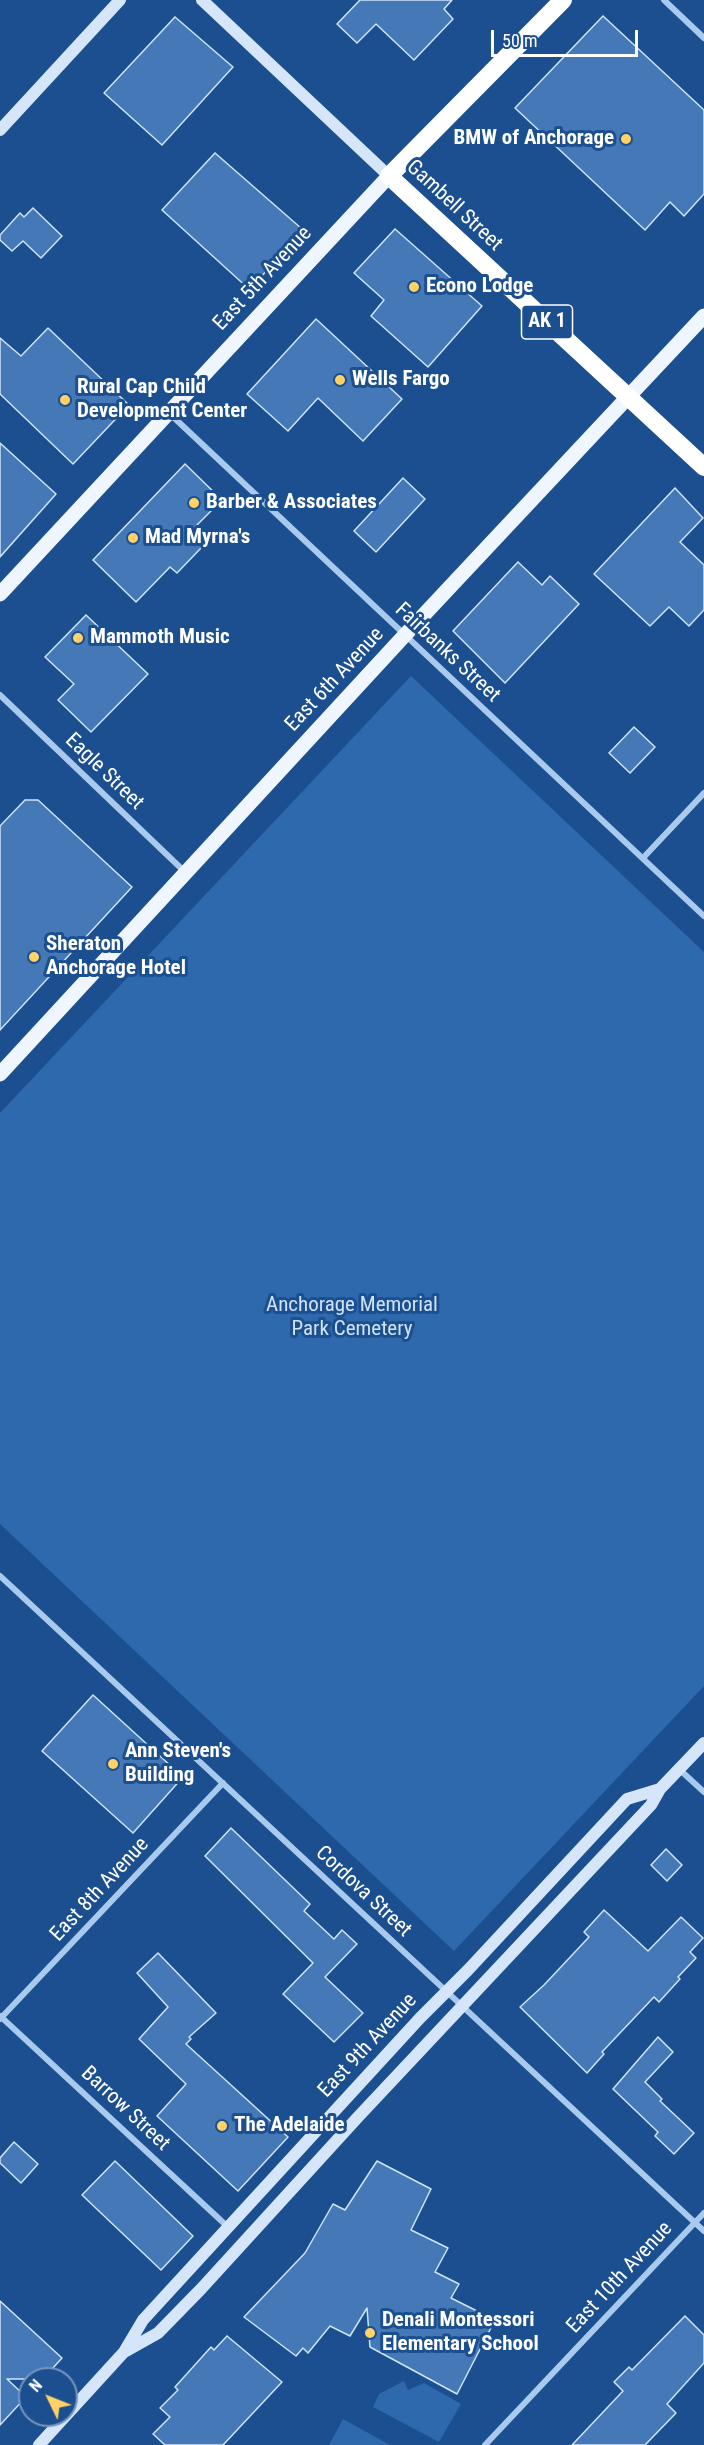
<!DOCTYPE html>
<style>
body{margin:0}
#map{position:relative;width:704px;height:2445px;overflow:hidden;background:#1b4f8f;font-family:"Roboto Condensed",sans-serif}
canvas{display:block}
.north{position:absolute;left:18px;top:2367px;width:60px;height:60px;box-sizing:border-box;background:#1b4f8f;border:2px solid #7695bc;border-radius:50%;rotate:313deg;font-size:16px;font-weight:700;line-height:24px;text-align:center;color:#fff}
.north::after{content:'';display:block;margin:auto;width:21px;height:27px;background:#ffd166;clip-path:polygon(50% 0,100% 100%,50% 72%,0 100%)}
.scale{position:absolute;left:491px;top:30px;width:147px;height:27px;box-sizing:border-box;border:3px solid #fff;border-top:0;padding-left:8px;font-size:18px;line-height:21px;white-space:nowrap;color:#fff;-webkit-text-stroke:4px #1b4f8f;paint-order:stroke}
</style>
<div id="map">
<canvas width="704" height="2445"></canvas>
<div class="north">N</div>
<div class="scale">50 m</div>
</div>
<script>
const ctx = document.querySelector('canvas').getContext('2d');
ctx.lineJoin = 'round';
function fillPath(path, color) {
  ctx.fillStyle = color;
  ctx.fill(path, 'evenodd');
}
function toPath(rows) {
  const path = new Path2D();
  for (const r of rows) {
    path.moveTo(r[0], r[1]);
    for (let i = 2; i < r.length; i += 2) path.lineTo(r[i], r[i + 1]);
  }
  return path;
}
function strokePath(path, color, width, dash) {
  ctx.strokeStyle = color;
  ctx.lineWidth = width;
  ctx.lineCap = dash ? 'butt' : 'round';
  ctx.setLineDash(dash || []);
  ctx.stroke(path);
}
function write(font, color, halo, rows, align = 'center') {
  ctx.font = font + ' "Roboto Condensed",sans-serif';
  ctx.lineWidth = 6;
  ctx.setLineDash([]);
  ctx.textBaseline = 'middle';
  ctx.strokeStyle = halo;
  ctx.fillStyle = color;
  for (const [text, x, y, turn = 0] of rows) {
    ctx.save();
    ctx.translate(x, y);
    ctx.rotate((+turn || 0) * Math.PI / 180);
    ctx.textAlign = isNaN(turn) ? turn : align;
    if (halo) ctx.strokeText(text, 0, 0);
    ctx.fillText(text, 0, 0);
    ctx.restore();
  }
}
fillPath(toPath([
 [411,676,704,952,704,1686,454,1951,0,1524,0,1113],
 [404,2381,408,2390,424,2383,461,2404,439,2442,373,2407,379,2394],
 [343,2419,390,2445,329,2445]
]), '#2e69ad');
const building = toPath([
 [360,0,452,0,444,9,453,19,414,60,376,24,357,43,337,24,360,0],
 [603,16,704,110,704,194,684,216,670,202,645,230,515,108,603,16],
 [175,17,233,67,162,145,104,93,175,17],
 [215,153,302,229,250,290,162,210,215,153],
 [33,208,62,236,41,258,23,241,12,251,0,240,0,235,20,213,24,217,33,208],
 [395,229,482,306,428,367,371,316,384,300,354,273,395,229],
 [316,319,402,399,363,441,318,398,288,431,247,394,316,319],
 [48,328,129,405,73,464,0,394,0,338,21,356,48,328],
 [0,443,56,494,0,557,0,443],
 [185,464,222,500,188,534,202,547,177,573,170,567,136,602,93,560,185,464],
 [403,478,425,499,376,552,354,531,403,478],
 [675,488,703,518,680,542,704,565,704,610,689,626,669,607,650,626,594,574,675,488],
 [518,562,542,585,550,576,579,604,505,683,453,631,518,562],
 [86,615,148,674,91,732,58,700,74,684,45,657,86,615],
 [634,727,655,747,630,773,609,753,634,727],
 [25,800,38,800,132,887,0,1030,0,826,25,800],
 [93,1695,183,1777,133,1833,42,1751,93,1695],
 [231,1828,310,1904,304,1911,334,1939,342,1930,357,1944,325,1977,363,2013,334,2042,283,1994,313,1963,205,1856,231,1828],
 [666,1849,682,1865,667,1881,651,1865,666,1849],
 [604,1910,648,1951,681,1917,703,1938,690,1952,696,1958,678,1977,680,1979,659,2002,654,1997,602,2052,604,2054,587,2073,520,2007,544,1985,589,1937,584,1932,604,1910],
 [158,1953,216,2013,189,2037,191,2039,186,2044,288,2137,238,2191,157,2116,186,2084,139,2039,168,2007,137,1973,158,1953],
 [658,2037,673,2052,645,2082,662,2099,660,2101,694,2133,674,2154,655,2136,658,2132,613,2089,658,2037],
 [14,2142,38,2164,21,2183,0,2163,0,2158,14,2142],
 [115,2161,193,2236,161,2270,82,2195,115,2161],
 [377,2161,431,2189,411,2230,448,2248,435,2272,459,2284,451,2298,495,2320,457,2394,370,2347,367,2308,350,2336,330,2326,308,2353,303,2348,296,2356,244,2317,305,2253,333,2204,345,2210,377,2161],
 [0,2301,62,2358,43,2379,7,2379,26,2397,0,2425,0,2301],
 [685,2316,704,2335,704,2363,667,2404,676,2413,645,2445,572,2445,623,2391,614,2382,629,2367,632,2370,685,2316],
 [227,2336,282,2382,223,2445,165,2445,153,2434,170,2417,160,2408,178,2390,175,2387,211,2347,214,2350,227,2336]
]);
fillPath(building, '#4478b7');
strokePath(building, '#cfe3fa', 1.5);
strokePath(toPath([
 [664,0,704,38],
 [169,413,704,916],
 [0,695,186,873],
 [643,858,704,793],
 [0,1576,704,2231],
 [679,1769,704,1792],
 [0,2016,228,2227],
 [0,2019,223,1783],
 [485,2445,704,2213]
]), '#a9c9ee', 6);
strokePath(toPath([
 [202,0,389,176],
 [0,130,120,0],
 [126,2351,158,2333,201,2289,358,2117,651,1805,660,1789,704,1743],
 [39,2445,124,2352,143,2320,420,2018,468,1970,627,1799,660,1789]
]), '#d6e6fa', 12);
strokePath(toPath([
 [0,594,389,176],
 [0,1074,404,636,704,316]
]), '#f0f6ff', 15);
strokePath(toPath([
 [563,0,389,176,704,467]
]), '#fff', 18);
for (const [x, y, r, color] of [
 [626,139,6,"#ffd166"],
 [414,287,6,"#ffd166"],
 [340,380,6,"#ffd166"],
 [65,400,6,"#ffd166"],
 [194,503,6,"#ffd166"],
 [133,538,6,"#ffd166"],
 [78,638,6,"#ffd166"],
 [34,957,6,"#ffd166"],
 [113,1764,6,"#ffd166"],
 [222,2126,6,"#ffd166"],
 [370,2333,6,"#ffd166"]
]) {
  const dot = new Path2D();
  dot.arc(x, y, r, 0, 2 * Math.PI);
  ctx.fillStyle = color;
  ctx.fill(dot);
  strokePath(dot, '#1b4f8f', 2);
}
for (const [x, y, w] of [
 [547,322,51]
]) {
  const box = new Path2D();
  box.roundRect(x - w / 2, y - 17, w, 34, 4.5);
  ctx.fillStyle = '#1b4f8f';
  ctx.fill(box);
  strokePath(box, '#fff', 1.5);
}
write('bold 20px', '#fff', null, [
 ["AK 1",547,322]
]);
write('bold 21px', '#fff', '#1b4f8f', [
 ["BMW of Anchorage",614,139,"right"],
 ["Econo Lodge",426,287],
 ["Wells Fargo",352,380],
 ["Rural Cap Child",77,388],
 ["Development Center",77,412],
 ["Barber & Associates",206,503],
 ["Mad Myrna's",145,538],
 ["Mammoth Music",90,638],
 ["Sheraton",46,945],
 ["Anchorage Hotel",46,969],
 ["Ann Steven's",125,1752],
 ["Building",125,1776],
 ["The Adelaide",234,2126],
 ["Denali Montessori",382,2321],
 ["Elementary School",382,2345]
], 'left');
write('21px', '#fff', '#1b4f8f', [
 ["Gambell Street",454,206,43],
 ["East 5th Avenue",263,279,-47],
 ["Fairbanks Street",447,653,43],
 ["East 6th Avenue",335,680,-47],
 ["Eagle Street",104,772,44],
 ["East 8th Avenue",100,1890,-47],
 ["Cordova Street",363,1892,43],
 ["East 9th Avenue",368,2046,-47],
 ["Barrow Street",125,2109,43],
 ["East 10th Avenue",620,2278,-47]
]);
write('21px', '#cfe3fa', '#1b4f8f', [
 ["Anchorage Memorial",352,1306],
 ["Park Cemetery",352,1330]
]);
</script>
